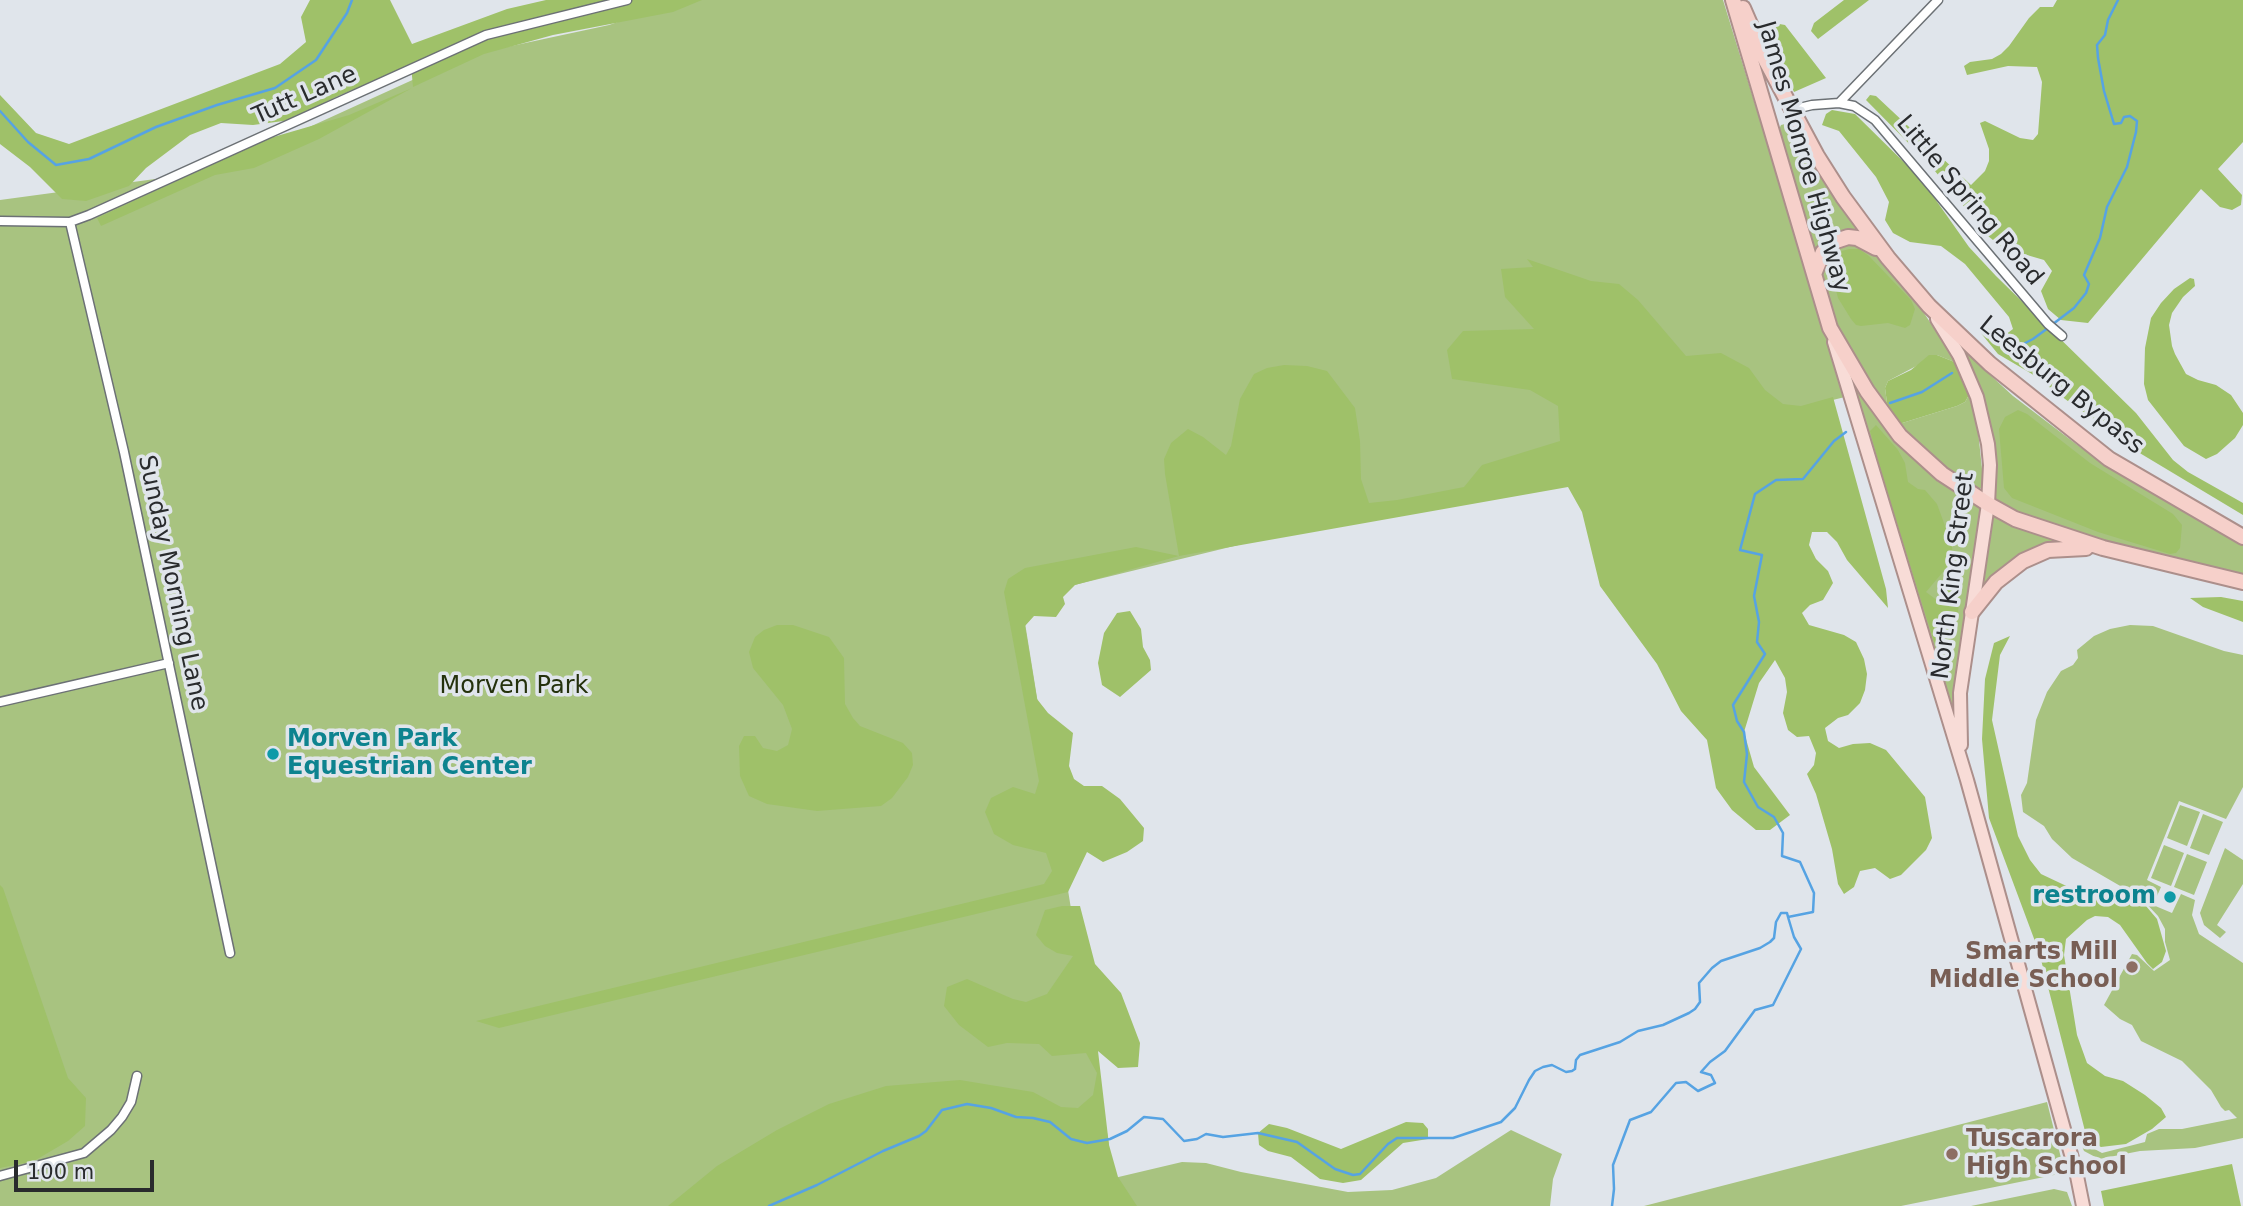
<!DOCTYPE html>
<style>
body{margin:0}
#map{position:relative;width:2243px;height:1206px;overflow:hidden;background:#e0e5eb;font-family:"DejaVu Sans",sans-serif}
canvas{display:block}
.scale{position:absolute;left:14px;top:1160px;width:140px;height:32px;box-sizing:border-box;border:4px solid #292b2d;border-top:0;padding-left:9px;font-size:21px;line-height:24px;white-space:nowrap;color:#292b2d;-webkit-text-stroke:5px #e0e5eb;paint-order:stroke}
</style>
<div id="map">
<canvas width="2243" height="1206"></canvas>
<div class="scale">100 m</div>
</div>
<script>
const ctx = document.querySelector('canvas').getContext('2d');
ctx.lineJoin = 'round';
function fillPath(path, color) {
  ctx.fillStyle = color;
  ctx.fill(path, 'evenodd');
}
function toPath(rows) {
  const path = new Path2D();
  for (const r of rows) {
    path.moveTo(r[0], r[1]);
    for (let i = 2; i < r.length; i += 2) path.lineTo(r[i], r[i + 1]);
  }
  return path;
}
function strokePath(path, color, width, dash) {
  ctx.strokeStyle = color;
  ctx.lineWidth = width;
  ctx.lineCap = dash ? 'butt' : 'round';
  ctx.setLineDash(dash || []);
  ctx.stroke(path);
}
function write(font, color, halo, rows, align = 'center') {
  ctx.font = font + ' "DejaVu Sans",sans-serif';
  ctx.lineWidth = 7;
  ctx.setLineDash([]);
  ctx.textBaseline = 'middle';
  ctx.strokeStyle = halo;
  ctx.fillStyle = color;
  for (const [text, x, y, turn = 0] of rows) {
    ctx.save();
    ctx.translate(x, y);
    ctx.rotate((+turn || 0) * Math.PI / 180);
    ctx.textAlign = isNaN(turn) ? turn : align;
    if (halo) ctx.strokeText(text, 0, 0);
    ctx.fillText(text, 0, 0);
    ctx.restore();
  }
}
fillPath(toPath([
 [682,0,1723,0,1845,397,1021,598,1109,1145,1110,1179,1182,1162,1206,1163,1241,1172,1348,1192,1392,1190,1436,1178,1511,1130,1562,1154,1553,1179,1550,1206,0,1206,0,200,170,177,294,134,465,56,609,25],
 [1785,124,1790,126,1859,232,1832,236,1821,245,1814,255,1778,131,1781,125],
 [1855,243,1874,252,1920,307,1957,363,1937,355,1888,381,1885,388,1888,410,1867,382,1845,344,1831,306,1823,276,1823,271,1829,253,1842,244],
 [1962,349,2013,396,2080,447,2117,472,2243,545,2243,577,2072,532,2016,513,1994,500,1995,449,1993,434,1977,382],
 [1854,385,1872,408,1983,505,1955,733],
 [1969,395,1978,431,1983,478,1981,488,1976,490,1950,473,1918,445,1899,424,1957,406,1965,402],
 [1990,511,2071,542,2043,545,2020,554,2002,568,1979,593],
 [2130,625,2153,626,2224,651,2243,655,2243,787,2226,819,2179,801,2147,880,2161,887,2153,905,2172,913,2181,894,2195,900,2192,915,2199,934,2243,963,2243,1138,2195,1148,2140,1151,2099,1159,2084,1151,2079,1139,2080,1135,2089,1146,2102,1153,2145,1142,2147,1134,2159,1129,2182,1129,2237,1118,2229,1110,2225,1111,2221,1107,2211,1090,2182,1061,2141,1041,2132,1025,2120,1019,2104,1005,2132,954,2137,955,2154,971,2170,960,2165,942,2165,929,2158,916,2141,898,2072,858,2052,839,2044,826,2023,812,2021,795,2027,783,2036,720,2047,692,2061,671,2073,665,2078,658,2077,650,2094,636,2110,629],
 [2180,805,2200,812,2187,846,2167,838],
 [2203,814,2223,822,2209,855,2190,848],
 [2164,845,2184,853,2171,886,2151,878],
 [2225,848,2243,860,2243,884,2217,925,2226,932,2220,938,2204,925,2200,913],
 [2187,854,2207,862,2194,895,2174,887],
 [2047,1102,2062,1162,2059,1169,2054,1175,1901,1206,1644,1206],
 [2054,1189,2067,1192,2072,1206,1971,1206]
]), '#a8c380');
fillPath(toPath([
 [310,0,390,0,412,44,507,9,546,0,702,0,673,12,553,35,484,54,413,87,411,65,336,97,291,120,253,125,221,123,190,135,146,168,129,186,86,201,62,199,30,167,0,144,0,95,36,133,69,144,280,64,306,42,301,17],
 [1844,0,1869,0,1818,39,1811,31,1814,23],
 [2057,0,2243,0,2243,142,2218,169,2242,195,2241,205,2232,210,2220,207,2201,189,2088,323,2061,320,2048,309,2041,291,2052,271,2044,260,2003,248,1988,236,1930,165,1866,100,1870,95,1876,96,1971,185,1985,171,1989,161,1989,149,1980,123,1985,121,2020,138,2033,140,2038,134,2042,82,2037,67,2008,66,1967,75,1964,66,1970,62,1992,59,2001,54,2009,46,2029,18,2040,7,2053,7],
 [1774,23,1785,25,1826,78,1794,92,1767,34,1769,27],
 [412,88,319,139,254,168,215,175,101,226,97,218,270,138,349,115],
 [1832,110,1855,114,1921,179,1969,247,1996,276,2136,413,2173,460,2188,472,2243,503,2243,515,2138,452,2108,428,2077,408,2032,374,1998,354,1980,332,1987,328,2005,335,2013,329,2009,317,1965,264,1941,246,1910,242,1893,233,1885,220,1889,202,1876,177,1839,131,1822,125,1826,114],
 [1849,249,1859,249,1869,256,1911,300,1915,309,1910,325,1905,328,1888,323,1861,326,1856,325,1851,319,1838,298,1831,271,1836,259,1842,251],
 [1527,259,1591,281,1619,284,1638,300,1686,356,1721,353,1749,368,1765,390,1783,404,1801,406,1833,397,1886,589,1888,608,1847,560,1837,542,1827,532,1812,532,1809,545,1816,559,1828,571,1833,583,1823,600,1810,605,1802,613,1809,625,1844,635,1856,642,1864,659,1867,674,1865,690,1860,703,1848,715,1838,718,1825,728,1828,741,1839,748,1853,744,1870,743,1886,750,1925,797,1932,838,1926,850,1901,875,1890,879,1875,868,1860,871,1854,887,1844,894,1838,884,1832,849,1816,794,1807,774,1814,765,1816,753,1809,736,1797,737,1788,730,1783,713,1787,692,1785,678,1775,660,1759,683,1744,732,1754,767,1790,815,1770,830,1756,830,1732,810,1716,788,1707,740,1681,711,1657,664,1600,586,1582,512,1568,487,1179,556,1075,585,1063,597,1065,604,1056,617,1034,616,1025,626,1037,699,1048,713,1073,733,1069,766,1074,779,1084,786,1102,786,1120,799,1144,828,1143,841,1127,852,1103,862,1087,852,1068,892,499,1028,476,1021,1044,884,1052,871,1046,853,1013,845,994,834,985,812,991,798,1013,787,1035,794,1039,781,1004,592,1008,579,1025,568,1136,547,1179,556,1165,474,1164,459,1171,443,1188,429,1203,437,1226,455,1231,446,1240,399,1254,374,1267,368,1284,365,1307,366,1327,371,1355,408,1360,441,1361,479,1369,503,1397,500,1464,487,1482,465,1560,441,1558,406,1530,390,1452,379,1447,350,1463,331,1534,329,1505,297,1501,269,1533,267],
 [2190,278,2194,279,2195,286,2183,297,2172,313,2169,325,2172,346,2175,354,2186,374,2198,380,2216,385,2231,395,2243,413,2243,425,2235,438,2217,454,2206,459,2184,446,2148,400,2144,384,2145,348,2151,318,2161,303,2174,289],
 [1929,355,1937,355,1957,363,1969,395,1965,402,1957,406,1899,424,1888,410,1885,388,1888,381,1911,370],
 [2018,410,2027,414,2090,463,2173,514,2182,525,2180,548,2176,553,2170,554,2098,532,2012,498,2004,488,1999,429,2005,417],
 [1876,425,1898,450,1905,463,1908,482,1918,489,1925,490,1937,504,1952,545,1953,560,1926,592,1942,604,1946,603,1949,587,1954,579,1961,579,1957,624,1950,640,1942,646,1934,642,1930,629,1881,472,1870,431],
 [2221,597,2243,601,2243,622,2203,607,2190,598],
 [1130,611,1141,629,1143,647,1150,660,1151,670,1120,697,1102,685,1098,663,1104,633,1117,613],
 [777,625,793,625,829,637,844,658,845,704,853,718,860,726,903,743,912,753,913,765,908,777,892,798,881,806,817,811,767,804,749,796,740,776,739,746,744,736,755,736,763,748,777,751,788,745,792,729,783,705,753,668,749,652,755,637,764,630],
 [2010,636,2000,655,1992,720,2018,836,2030,860,2041,874,2077,891,2085,898,2110,895,2122,888,2140,899,2157,919,2166,951,2162,962,2153,969,2147,963,2120,925,2108,917,2095,916,2087,920,2066,939,2064,955,2077,1035,2087,1063,2105,1076,2123,1081,2145,1095,2161,1108,2166,1117,2152,1129,2126,1144,2101,1147,2092,1142,2085,1131,2039,952,1989,818,1982,739,1985,679,1994,643],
 [0,885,3,888,68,1078,86,1098,85,1126,68,1141,34,1161,0,1168],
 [1062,906,1080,906,1095,964,1121,993,1140,1043,1138,1067,1118,1068,1098,1051,1109,1145,1118,1177,1137,1206,668,1206,717,1166,777,1130,829,1104,886,1086,960,1080,1033,1092,1061,1107,1078,1108,1093,1095,1097,1073,1086,1053,1052,1056,1039,1044,1007,1043,988,1047,959,1025,944,1006,947,987,967,979,1013,999,1026,1002,1047,994,1073,956,1057,953,1045,946,1036,935,1045,910],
 [1406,1122,1423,1123,1428,1129,1428,1139,1403,1143,1361,1180,1343,1183,1320,1179,1291,1157,1268,1151,1259,1145,1258,1133,1269,1124,1287,1128,1341,1149],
 [2232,1164,2241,1206,2104,1206,2101,1191]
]), '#9fc169');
strokePath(toPath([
 [0,111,28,142,56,165,89,159,156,127,217,105,275,88,316,60,347,13,352,0],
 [2053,324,2074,308,2086,293,2089,284,2084,275,2100,238,2107,207,2127,167,2136,132,2137,121,2130,116,2124,117,2121,123,2114,124,2104,91,2098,58,2097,45,2105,35,2108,20,2118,0],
 [2006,353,2033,339,2048,328],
 [1890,403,1922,392,1952,373],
 [769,1206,817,1185,883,1151,919,1136,926,1131,942,1110,967,1104,991,1108,1016,1117,1033,1118,1050,1122,1071,1139,1087,1143,1110,1139,1127,1131,1144,1117,1163,1119,1184,1141,1197,1139,1206,1134,1223,1137,1258,1133,1297,1142,1335,1169,1353,1175,1360,1174,1388,1144,1397,1138,1453,1138,1501,1122,1515,1108,1529,1080,1535,1071,1543,1067,1552,1065,1566,1072,1572,1071,1575,1069,1576,1060,1580,1055,1620,1042,1638,1031,1663,1025,1689,1013,1695,1009,1700,1002,1699,983,1712,968,1721,961,1760,948,1770,942,1774,938,1776,922,1781,913,1787,913,1788,917],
 [1612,1206,1614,1189,1613,1165,1630,1120,1651,1112,1676,1083,1686,1082,1698,1091,1715,1083,1711,1075,1701,1072,1710,1062,1725,1051,1755,1010,1773,1005,1801,949,1794,937,1788,917,1813,912,1814,893,1800,862,1782,856,1783,833,1774,817,1758,807,1744,782,1747,754,1744,732,1737,721,1733,705,1765,654,1757,642,1759,622,1754,596,1762,555,1740,550,1755,494,1776,480,1803,479,1834,441,1846,432]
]), '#56a3e3', 2.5);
const minor = toPath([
 [1839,103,1854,106,1875,120,2048,324,2062,336],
 [1791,110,1812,105,1839,103,1938,0],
 [0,221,70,222,89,215,486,35,627,0],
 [70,222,124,452,230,953],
 [0,702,169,663],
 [0,1176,84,1153,111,1130,122,1117,131,1102,137,1076]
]);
const primary = toPath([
 [1937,319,1959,355,1977,397,1988,444,1990,465,1988,504,1960,693,1961,745],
 [1834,342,1967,780,2077,1176,2083,1206]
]);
const trunk = toPath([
 [1733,0,1830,328,1867,391,1900,436,1942,474,1988,504,2015,519,2103,548,2243,582],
 [1743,8,1766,61,1817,156,1843,197,1888,258,1929,306,1990,364,2109,459,2243,537],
 [1814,274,1823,252,1836,241,1848,237,1857,238,1876,248],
 [1972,612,1996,582,2023,561,2048,550,2086,548]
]);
strokePath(minor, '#6c7175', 11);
strokePath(primary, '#ac8f8b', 16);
strokePath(trunk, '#ac8f8b', 18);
strokePath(minor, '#fff', 8);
strokePath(primary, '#f8dcd7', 12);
strokePath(trunk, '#f6d0ca', 14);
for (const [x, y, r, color] of [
 [273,754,7,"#0f9aa8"],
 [2170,897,7,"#0f9aa8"],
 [2132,967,7,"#8d6e63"],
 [1952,1154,7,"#8d6e63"]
]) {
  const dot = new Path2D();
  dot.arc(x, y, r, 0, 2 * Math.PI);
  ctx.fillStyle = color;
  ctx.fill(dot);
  strokePath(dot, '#e0e5eb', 2.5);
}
write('24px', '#292b2d', '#e0e5eb', [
 ["Tutt Lane",305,96,-24],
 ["James Monroe Highway",1803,157,74],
 ["Little Spring Road",1969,201,50],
 ["Leesburg Bypass",2061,386,39],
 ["North King Street",1954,576,-83],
 ["Sunday Morning Lane",172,583,78]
]);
write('24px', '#24310c', '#e0e5eb', [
 ["Morven Park",514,687]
]);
write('bold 24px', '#0d838f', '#e0e5eb', [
 ["Morven Park",287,740],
 ["Equestrian Center",287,768],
 ["restroom",2156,897,"right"]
], 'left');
write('bold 24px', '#785e54', '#e0e5eb', [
 ["Smarts Mill",2118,953],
 ["Middle School",2118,981],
 ["Tuscarora",1966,1140,"left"],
 ["High School",1966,1168,"left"]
], 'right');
</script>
